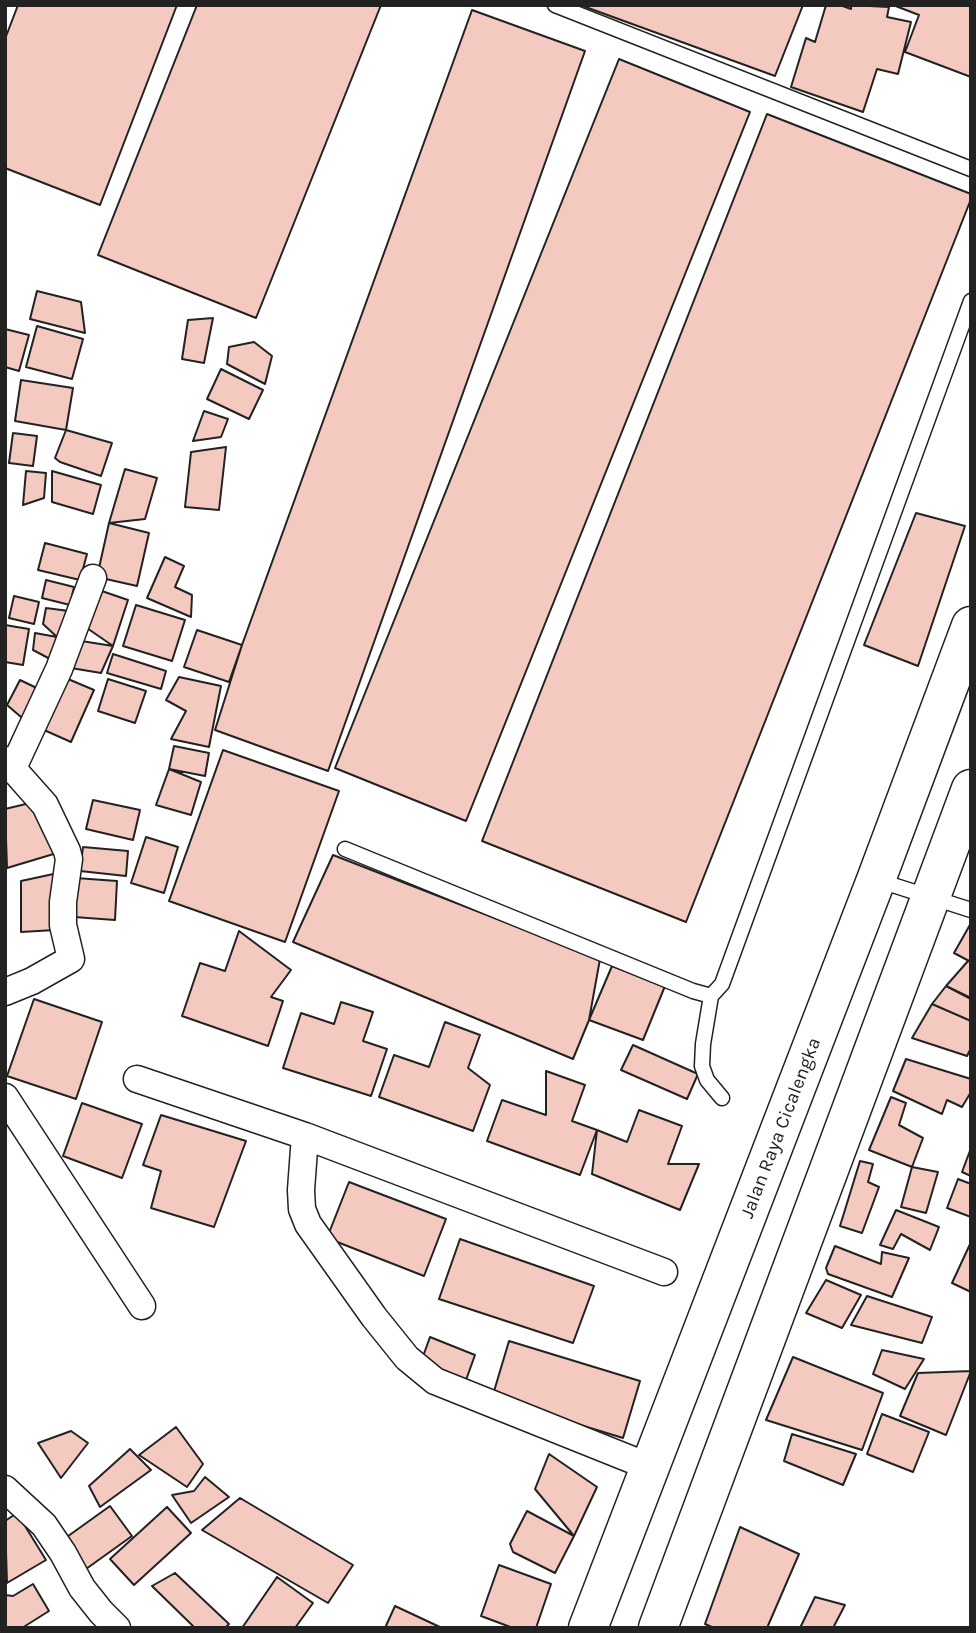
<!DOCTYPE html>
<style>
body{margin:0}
#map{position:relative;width:976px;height:1633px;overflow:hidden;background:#fff;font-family:Karla,sans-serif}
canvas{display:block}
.frame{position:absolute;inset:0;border:7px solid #222;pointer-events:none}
</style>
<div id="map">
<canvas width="976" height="1633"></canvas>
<div class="frame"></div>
</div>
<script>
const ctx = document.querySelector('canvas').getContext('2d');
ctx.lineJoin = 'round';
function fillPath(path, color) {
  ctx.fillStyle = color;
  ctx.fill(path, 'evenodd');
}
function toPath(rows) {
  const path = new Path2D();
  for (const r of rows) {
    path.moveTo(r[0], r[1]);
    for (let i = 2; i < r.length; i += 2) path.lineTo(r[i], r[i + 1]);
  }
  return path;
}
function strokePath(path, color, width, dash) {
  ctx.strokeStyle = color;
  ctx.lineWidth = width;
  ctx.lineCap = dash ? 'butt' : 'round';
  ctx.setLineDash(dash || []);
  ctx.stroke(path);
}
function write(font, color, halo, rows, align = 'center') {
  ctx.font = font + ' Karla,sans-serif';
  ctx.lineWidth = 5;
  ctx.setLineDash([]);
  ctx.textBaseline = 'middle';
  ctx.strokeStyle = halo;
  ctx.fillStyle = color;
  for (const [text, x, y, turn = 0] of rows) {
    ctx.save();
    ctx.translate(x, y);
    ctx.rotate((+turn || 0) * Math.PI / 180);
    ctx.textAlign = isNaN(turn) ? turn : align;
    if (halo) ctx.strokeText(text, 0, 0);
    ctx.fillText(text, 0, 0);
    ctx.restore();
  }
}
const building = toPath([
 [18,5,177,5,100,205,5,168,5,39,18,5],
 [197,5,381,5,256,318,98,255,197,5],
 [580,5,803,5,775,76,580,5],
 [826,5,840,5,851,9,851,5,889,7,887,17,911,22,898,74,877,69,863,112,791,87,806,38,815,42,826,5],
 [893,5,971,5,971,77,905,52,919,15,893,5],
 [472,10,585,51,328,771,215,730,242,645,472,10],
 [619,59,750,112,466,821,335,768,619,59],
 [767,114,971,194,971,199,686,922,482,841,767,114],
 [37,291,81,302,85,333,30,319,37,291],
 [213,318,204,363,182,359,188,320,213,318],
 [37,326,83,339,72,379,26,367,37,326],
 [5,329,29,335,19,371,5,367,5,329],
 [254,342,272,356,265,384,227,364,229,347,254,342],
 [221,369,263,390,249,419,207,399,221,369],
 [21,380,73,388,66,430,15,421,21,380],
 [204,411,228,419,221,437,193,441,204,411],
 [66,430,112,443,101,476,60,462,55,458,66,430],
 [13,433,37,436,33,466,9,463,13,433],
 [226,447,219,510,185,507,191,452,226,447],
 [125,469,157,478,145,519,109,523,125,469],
 [26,471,46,473,44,498,23,505,26,471],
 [52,471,101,485,93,514,52,502,52,471],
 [916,513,965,526,918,666,864,645,916,513],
 [109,523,149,533,137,586,97,577,109,523],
 [45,543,87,554,80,580,38,570,45,543],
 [165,557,184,566,175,587,192,595,191,617,147,598,165,557],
 [46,580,74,587,70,605,42,598,46,580],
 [96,589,128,600,113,646,84,626,96,589],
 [14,596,39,602,34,624,9,618,14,596],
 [136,605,185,620,172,661,123,646,136,605],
 [46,608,69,611,57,637,43,624,46,608],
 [5,625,29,629,23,665,5,662,5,625],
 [197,630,242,645,229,682,184,667,197,630],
 [35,633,57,637,52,660,33,650,35,633],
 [75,640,113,646,101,673,71,668,75,640],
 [113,654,166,671,161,689,107,673,113,654],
 [179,677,221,686,209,747,171,739,186,711,166,700,179,677],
 [68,679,94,690,71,742,44,730,68,679],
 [108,679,146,691,135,723,98,711,108,679],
 [20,680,43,691,28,723,7,705,20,680],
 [174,746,209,753,205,776,169,769,174,746],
 [223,750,339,791,285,942,169,901,223,750],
 [169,769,201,782,191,815,156,805,169,769],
 [93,800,140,810,133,840,86,829,93,800],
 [30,803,57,853,7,868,5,809,30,803],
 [146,837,178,847,164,893,131,883,146,837],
 [83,847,128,851,126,876,80,871,83,847],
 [333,855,600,959,589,1020,573,1059,293,942,333,855],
 [58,873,55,930,21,932,21,881,58,873],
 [76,878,117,881,115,920,74,917,76,878],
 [971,923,971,962,954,953,971,923],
 [239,931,291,970,271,997,283,1001,268,1046,182,1016,200,963,225,971,239,931],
 [968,961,971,962,971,998,946,986,968,961],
 [612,966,665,986,643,1040,589,1020,612,966],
 [946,986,971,999,971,1021,932,1004,946,986],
 [34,999,102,1022,76,1099,7,1076,34,999],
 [341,1002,373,1012,363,1041,387,1049,371,1096,283,1068,301,1013,334,1024,341,1002],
 [932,1004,971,1021,971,1048,967,1056,912,1038,932,1004],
 [445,1022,480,1035,468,1068,490,1085,473,1131,379,1097,394,1055,429,1067,445,1022],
 [633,1045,698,1074,687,1099,621,1070,633,1045],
 [906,1059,971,1079,971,1092,962,1107,947,1100,942,1114,893,1091,906,1059],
 [546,1071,585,1085,572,1121,597,1130,580,1175,487,1141,502,1100,546,1115,546,1071],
 [891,1097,906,1103,899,1125,923,1138,912,1167,869,1150,891,1097],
 [82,1103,142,1124,122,1178,63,1156,82,1103],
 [639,1110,682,1126,668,1164,699,1164,680,1210,592,1174,597,1130,627,1142,639,1110],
 [161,1115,246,1141,214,1227,151,1208,161,1171,143,1165,161,1115],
 [971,1148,971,1176,962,1172,971,1148],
 [860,1161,873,1164,868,1182,879,1187,862,1233,840,1226,860,1161],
 [912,1167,938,1172,926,1213,901,1207,912,1167],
 [958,1179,971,1184,971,1217,947,1208,958,1179],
 [349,1182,446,1219,424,1276,327,1238,349,1182],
 [896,1210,939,1227,930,1250,901,1234,893,1249,880,1245,896,1210],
 [460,1239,594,1286,573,1343,439,1299,460,1239],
 [971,1242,971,1292,952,1283,971,1242],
 [835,1246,881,1264,882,1252,909,1258,892,1297,828,1274,826,1268,835,1246],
 [826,1280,861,1295,842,1328,806,1313,826,1280],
 [867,1296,932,1317,922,1343,851,1325,867,1296],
 [430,1337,475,1355,466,1380,421,1362,430,1337],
 [509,1341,640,1381,623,1438,492,1398,509,1341],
 [882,1350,924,1359,905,1389,873,1374,882,1350],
 [793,1357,883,1393,862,1450,766,1420,793,1357],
 [971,1371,946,1435,900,1416,918,1373,971,1371],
 [882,1414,929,1432,913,1472,867,1454,882,1414],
 [176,1427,203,1464,187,1487,139,1455,176,1427],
 [71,1431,88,1443,61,1478,38,1443,71,1431],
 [792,1434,856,1454,843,1485,784,1461,792,1434],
 [130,1449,151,1470,100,1507,89,1486,130,1449],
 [549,1454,597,1487,574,1536,535,1489,549,1454],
 [205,1477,229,1497,191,1523,172,1495,194,1491,205,1477],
 [240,1498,353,1565,328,1603,202,1530,240,1498],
 [110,1506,132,1536,86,1569,64,1539,110,1506],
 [167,1507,191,1533,134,1585,110,1559,167,1507],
 [527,1511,574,1536,555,1573,513,1552,510,1544,527,1511],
 [17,1513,46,1560,7,1583,5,1521,17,1513],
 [740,1527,799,1554,767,1628,714,1628,705,1624,740,1527],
 [499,1565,551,1584,536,1628,513,1628,481,1616,499,1565],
 [175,1573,229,1624,225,1628,195,1628,152,1586,175,1573],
 [277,1577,313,1603,295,1628,242,1628,277,1577],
 [33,1584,49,1611,22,1628,5,1628,5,1595,13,1596,33,1584],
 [815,1597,845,1605,833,1628,800,1628,815,1597],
 [395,1606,442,1628,385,1628,395,1606]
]);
fillPath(building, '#f3c9c0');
strokePath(building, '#222', 2);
const lane = toPath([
 [555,5,971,169],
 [345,849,693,991,711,996],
 [877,880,971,910],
 [722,1098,707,1080,702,1066,703,1044,711,996,722,984,971,301]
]);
const street = toPath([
 [5,760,45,805,67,851,69,859,63,902,63,925,71,959,32,981,5,992],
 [13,768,59,669,93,578],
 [137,1079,305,1136,664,1272],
 [5,1097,142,1306],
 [305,1136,301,1190,302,1209,308,1224,374,1317,407,1358,435,1381,650,1467],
 [5,1489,44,1525,63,1553,82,1588,101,1612,117,1628]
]);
const highway = toPath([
 [588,1628,876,880,971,626],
 [658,1628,971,789]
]);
strokePath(lane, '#222', 17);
strokePath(street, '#222', 29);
strokePath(highway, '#222', 41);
strokePath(lane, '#fff', 14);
strokePath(street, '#fff', 26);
strokePath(highway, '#fff', 38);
write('19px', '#222', '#fff', [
 ["Jalan Raya Cicalengka",781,1128,-69]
]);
</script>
